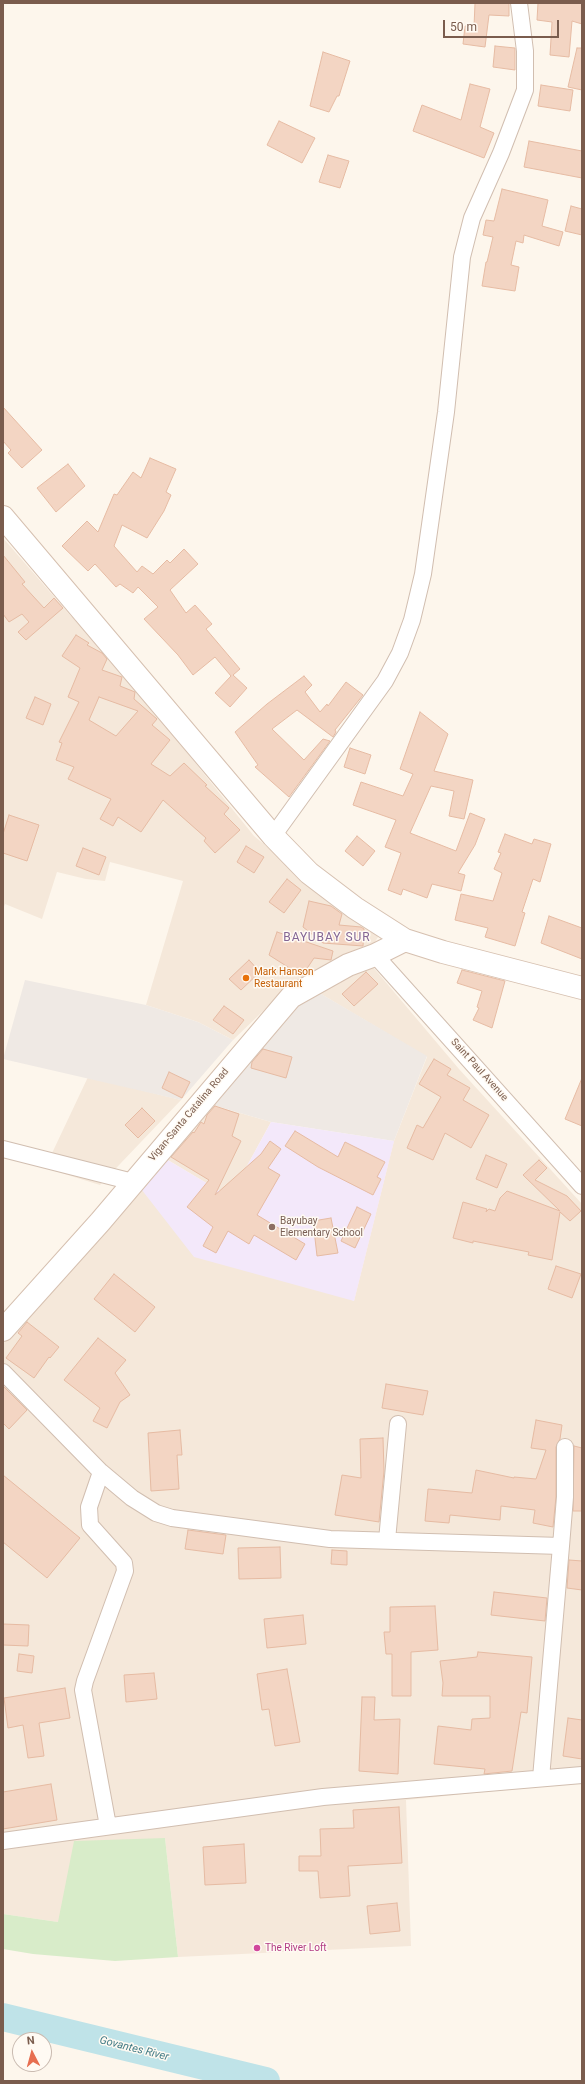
<!DOCTYPE html>
<style>
body{margin:0}
#map{position:relative;width:585px;height:2084px;overflow:hidden;background:#fdf6ec;font-family:Roboto,sans-serif}
canvas{display:block}
.frame{position:absolute;inset:0;border:4px solid #7a5c4d;pointer-events:none}
.north{position:absolute;left:12px;top:2032px;width:40px;height:40px;box-sizing:border-box;background:#fffaf3;border:1px solid #cabbb1;border-radius:50%;rotate:354deg;font-size:11px;font-weight:700;line-height:16px;text-align:center;color:#7a5c4d}
.north::after{content:'';display:block;margin:auto;width:14px;height:18px;background:#e76f51;clip-path:polygon(50% 0,100% 100%,50% 72%,0 100%)}
.scale{position:absolute;left:443px;top:20px;width:116px;height:18px;box-sizing:border-box;border:2px solid #7a5c4d;border-top:0;padding-left:5px;font-size:12px;line-height:14px;white-space:nowrap;color:#7a5c4d;-webkit-text-stroke:3px #fffaf3;paint-order:stroke}
</style>
<div id="map">
<canvas width="585" height="2084"></canvas>
<div class="frame"></div>
<div class="north">N</div>
<div class="scale">50 m</div>
</div>
<script>
const ctx = document.querySelector('canvas').getContext('2d');
ctx.lineJoin = 'round';
function fillPath(path, color) {
  ctx.fillStyle = color;
  ctx.fill(path, 'evenodd');
}
function toPath(rows) {
  const path = new Path2D();
  for (const r of rows) {
    path.moveTo(r[0], r[1]);
    for (let i = 2; i < r.length; i += 2) path.lineTo(r[i], r[i + 1]);
  }
  return path;
}
function strokePath(path, color, width, dash) {
  ctx.strokeStyle = color;
  ctx.lineWidth = width;
  ctx.lineCap = dash ? 'butt' : 'round';
  ctx.setLineDash(dash || []);
  ctx.stroke(path);
}
function write(font, color, halo, rows, align = 'center') {
  ctx.font = font + ' Roboto,sans-serif';
  ctx.lineWidth = 3;
  ctx.setLineDash([]);
  ctx.textBaseline = 'middle';
  ctx.strokeStyle = halo;
  ctx.fillStyle = color;
  for (const [text, x, y, turn = 0] of rows) {
    ctx.save();
    ctx.translate(x, y);
    ctx.rotate((+turn || 0) * Math.PI / 180);
    ctx.textAlign = isNaN(turn) ? turn : align;
    if (halo) ctx.strokeText(text, 0, 0);
    ctx.fillText(text, 0, 0);
    ctx.restore();
  }
}
fillPath(toPath([
 [3,538,70,615,103,648,254,836,328,897,376,931,378,937,373,945,286,989,233,1040,198,1022,146,1005,183,881,110,862,105,881,86,879,57,872,42,919,5,904,3,909],
 [373,967,459,1069,582,1204,582,1782,406,1800,411,1946,178,1957,165,1838,58,1922,3,1914,3,1344,138,1185,354,1301,394,1141,427,1057,316,991,362,969],
 [88,1077,181,1100,100,1185,45,1168],
 [206,1103,271,1122,230,1197,161,1156]
]), '#f5e8da');
fillPath(toPath([
 [25,980,146,1005,198,1022,233,1040,181,1100,3,1059],
 [316,991,427,1056,394,1141,271,1122,206,1103,272,1026]
]), '#efe9e4');
fillPath(toPath([
 [271,1122,394,1141,354,1301,194,1257,138,1185,161,1156,230,1197]
]), '#f3e8fa');
fillPath(toPath([
 [165,1838,178,1957,115,1961,33,1954,3,1949,3,1914,58,1922,74,1841]
]), '#d8ecc9');
strokePath(toPath([
 [3,2017,266,2081]
]), '#bfe3e8', 28);
const building = toPath([
 [475,3,509,3,509,16,489,15,485,47,463,44,465,26,474,27,475,3],
 [538,3,582,3,582,24,572,21,569,57,550,55,552,22,537,20,538,3],
 [495,46,515,48,515,70,493,67,495,46],
 [577,48,582,48,582,90,568,87,577,48],
 [323,52,350,61,339,96,337,96,329,112,310,106,323,52],
 [470,84,490,89,480,127,494,133,484,158,413,131,422,105,461,120,470,84],
 [541,85,573,90,570,111,538,106,541,85],
 [279,121,315,138,302,163,267,145,279,121],
 [529,141,582,151,582,178,524,167,529,141],
 [328,155,349,161,340,188,319,182,328,155],
 [502,189,548,200,542,226,563,232,559,246,524,235,523,243,516,241,511,265,519,267,515,291,482,286,486,262,487,262,493,237,483,235,486,220,494,221,502,189],
 [571,206,582,209,582,235,565,231,571,206],
 [3,407,42,450,22,468,8,453,11,450,3,441,3,407],
 [150,458,176,469,166,492,171,495,164,511,147,538,122,525,114,546,137,572,142,566,153,574,167,560,170,563,184,549,198,564,170,590,186,613,195,605,212,624,206,629,240,669,233,675,247,688,230,707,215,693,231,676,215,657,193,675,178,655,144,619,158,607,138,587,133,593,120,584,116,587,95,564,88,571,62,546,87,521,98,532,114,494,117,495,133,472,141,478,150,458],
 [68,464,85,486,56,512,37,488,68,464],
 [3,555,25,582,22,584,44,608,54,598,63,608,26,640,18,632,29,622,22,614,9,622,3,614,3,555],
 [76,635,89,643,87,645,102,653,107,659,102,670,122,677,120,686,135,692,134,699,157,719,152,725,170,740,151,764,170,776,184,763,207,785,205,786,229,808,224,814,240,830,215,853,204,841,206,838,163,800,141,832,118,817,113,826,100,819,111,799,68,779,74,767,56,760,62,743,59,742,79,702,68,697,80,668,62,656,76,635],
 [99,697,138,711,116,736,89,720,99,697],
 [304,676,312,685,305,692,320,712,327,704,328,706,346,682,363,695,335,730,336,732,333,737,297,710,272,729,304,760,323,739,330,741,289,797,255,767,258,765,235,732,267,704,304,676],
 [35,697,51,704,43,725,26,718,35,697],
 [420,712,448,734,434,771,473,780,464,819,449,816,454,791,431,786,410,833,456,851,470,813,485,819,475,845,458,873,465,875,461,891,432,884,427,898,403,889,401,895,388,890,401,853,385,847,396,820,353,805,361,782,403,796,413,774,400,769,420,712],
 [350,748,371,755,365,774,344,767,350,748],
 [9,815,39,825,27,861,3,853,3,834,9,815],
 [505,834,532,844,534,839,551,844,540,882,533,879,522,912,525,913,515,946,485,937,488,928,455,920,461,894,493,901,502,873,494,869,501,853,498,852,505,834],
 [357,836,375,851,363,866,345,851,357,836],
 [246,846,264,857,254,873,237,862,246,846],
 [83,848,106,857,99,875,76,866,83,848],
 [287,879,301,890,284,913,269,902,287,879],
 [309,901,331,906,342,914,339,925,361,927,364,929,363,946,323,943,303,927,309,901],
 [549,916,582,928,582,959,541,943,549,916],
 [277,932,333,951,331,960,314,958,302,976,269,955,277,932],
 [249,960,260,972,241,990,229,979,249,960],
 [462,970,505,981,492,1028,473,1020,479,1008,477,1007,482,991,457,983,462,970],
 [366,972,378,984,354,1006,342,994,366,972],
 [224,1006,244,1020,233,1034,213,1020,224,1006],
 [263,1049,292,1057,286,1078,251,1068,252,1062,263,1049],
 [434,1059,451,1069,447,1075,470,1088,463,1100,489,1115,471,1148,445,1133,433,1160,407,1148,417,1125,423,1128,441,1097,419,1084,434,1059],
 [169,1072,190,1082,182,1098,162,1088,169,1072],
 [582,1078,582,1126,565,1119,582,1078],
 [215,1106,239,1114,232,1136,241,1141,215,1195,261,1154,270,1141,281,1149,268,1168,280,1175,257,1215,305,1244,296,1260,254,1235,249,1244,228,1231,216,1253,203,1246,213,1227,187,1207,209,1180,171,1157,193,1132,194,1133,201,1122,204,1124,207,1115,215,1106],
 [142,1108,155,1121,138,1138,125,1125,142,1108],
 [295,1131,338,1157,345,1142,385,1162,377,1177,381,1179,373,1195,318,1167,285,1146,295,1131],
 [486,1155,507,1164,497,1188,476,1179,486,1155],
 [539,1160,547,1168,535,1180,567,1196,581,1211,570,1221,560,1212,552,1260,528,1255,529,1252,473,1241,473,1243,453,1238,463,1202,487,1209,486,1212,489,1209,495,1211,500,1198,507,1191,560,1211,523,1175,539,1160],
 [357,1207,371,1214,355,1248,341,1241,357,1207],
 [331,1218,338,1253,317,1256,313,1221,331,1218],
 [556,1266,581,1274,572,1298,548,1289,556,1266],
 [114,1274,155,1307,135,1332,94,1299,114,1274],
 [27,1322,59,1347,50,1358,49,1357,34,1378,6,1358,22,1336,18,1333,27,1322],
 [98,1338,126,1360,115,1373,130,1395,120,1402,107,1428,93,1421,100,1408,64,1380,98,1338],
 [386,1384,428,1391,423,1415,382,1408,386,1384],
 [3,1386,27,1410,9,1429,3,1423,3,1386],
 [536,1420,562,1425,560,1439,556,1447,556,1497,553,1527,533,1523,535,1510,501,1506,500,1520,450,1515,449,1523,425,1521,428,1489,472,1493,476,1470,514,1478,514,1477,536,1479,546,1450,531,1448,536,1420],
 [180,1430,182,1455,177,1455,179,1489,151,1491,148,1433,180,1430],
 [383,1438,384,1471,379,1522,335,1515,342,1475,361,1478,360,1439,383,1438],
 [574,1446,582,1448,582,1511,573,1511,574,1446],
 [3,1475,80,1538,47,1578,3,1542,3,1475],
 [188,1530,226,1535,223,1554,185,1549,188,1530],
 [280,1547,281,1578,239,1579,238,1548,280,1547],
 [332,1550,347,1551,347,1565,331,1564,332,1550],
 [569,1560,582,1561,582,1590,567,1588,569,1560],
 [494,1592,547,1598,545,1621,491,1615,494,1592],
 [435,1606,438,1650,411,1652,411,1696,392,1696,392,1654,386,1654,384,1632,390,1632,390,1607,435,1606],
 [303,1615,306,1644,267,1648,264,1619,303,1615],
 [3,1624,29,1625,28,1646,3,1645,3,1624],
 [478,1652,532,1657,527,1713,521,1712,512,1771,484,1774,485,1769,434,1764,438,1726,471,1730,472,1719,490,1718,490,1696,442,1696,443,1683,440,1661,477,1657,478,1652],
 [19,1654,34,1656,32,1673,17,1671,19,1654],
 [287,1669,300,1742,275,1746,269,1709,262,1710,257,1674,287,1669],
 [154,1673,157,1699,126,1702,124,1675,154,1673],
 [65,1688,70,1718,39,1723,44,1756,28,1758,23,1725,8,1728,4,1698,65,1688],
 [362,1697,375,1697,374,1720,400,1719,398,1774,359,1771,362,1697],
 [568,1718,582,1720,582,1759,563,1756,568,1718],
 [51,1784,57,1820,3,1829,3,1792,51,1784],
 [399,1807,402,1863,348,1866,350,1896,320,1898,318,1871,299,1871,299,1856,321,1856,320,1829,354,1828,353,1810,399,1807],
 [244,1844,246,1883,205,1885,203,1847,244,1844],
 [397,1903,400,1931,370,1934,367,1906,397,1903]
]);
fillPath(building, '#f3d5c3');
strokePath(building, '#e6bba3', 1);
const street = toPath([
 [273,836,385,681,400,653,412,620,423,574,446,412,462,257,472,218,501,153,525,90,525,51,519,3],
 [375,955,582,1186],
 [3,1149,133,1182],
 [3,1372,101,1472,132,1498,156,1513,172,1518,330,1539,561,1546,541,1778],
 [101,1472,89,1507,90,1525,124,1563,125,1571,85,1681,83,1690,108,1826],
 [387,1540,398,1424],
 [561,1546,565,1497,565,1447],
 [3,1841,323,1797,582,1775]
]);
const secondary = toPath([
 [3,517,273,836,309,873,355,908,405,940,443,952,582,988],
 [3,1330,100,1222,291,997,348,965,375,955,405,940]
]);
strokePath(street, '#d1beb0', 18);
strokePath(secondary, '#d6c0b0', 24);
strokePath(street, '#fff', 16);
strokePath(secondary, '#fff', 22);
for (const [x, y, r, color] of [
 [246,978,4,"#e8710a"],
 [272,1227,4,"#8d6e63"],
 [257,1948,4,"#d1479c"]
]) {
  const dot = new Path2D();
  dot.arc(x, y, r, 0, 2 * Math.PI);
  ctx.fillStyle = color;
  ctx.fill(dot);
  strokePath(dot, '#fffaf3', 1.5);
}
write('10px', '#c56008', '#fffaf3', [
 ["Mark Hanson",254,972],
 ["Restaurant",254,984]
], 'left');
write('10px', '#7a5c4d', '#fffaf3', [
 ["Saint Paul Avenue",479,1070,48],
 ["Vigan-Santa Catalina Road",189,1115,-50]
]);
write('10px', '#785e54', '#fffaf3', [
 ["Bayubay",280,1221],
 ["Elementary School",280,1233]
], 'left');
write('10px', '#b23c85', '#fffaf3', [
 ["The River Loft",265,1948]
], 'left');
write('italic 11px', '#437c86', '#fffaf3', [
 ["Govantes River",134,2049,14]
]);
ctx.letterSpacing = '1px';
write('12px', '#846695', '#fffaf3', [
 ["BAYUBAY SUR",327,938]
]);
ctx.letterSpacing = '0px';
</script>
